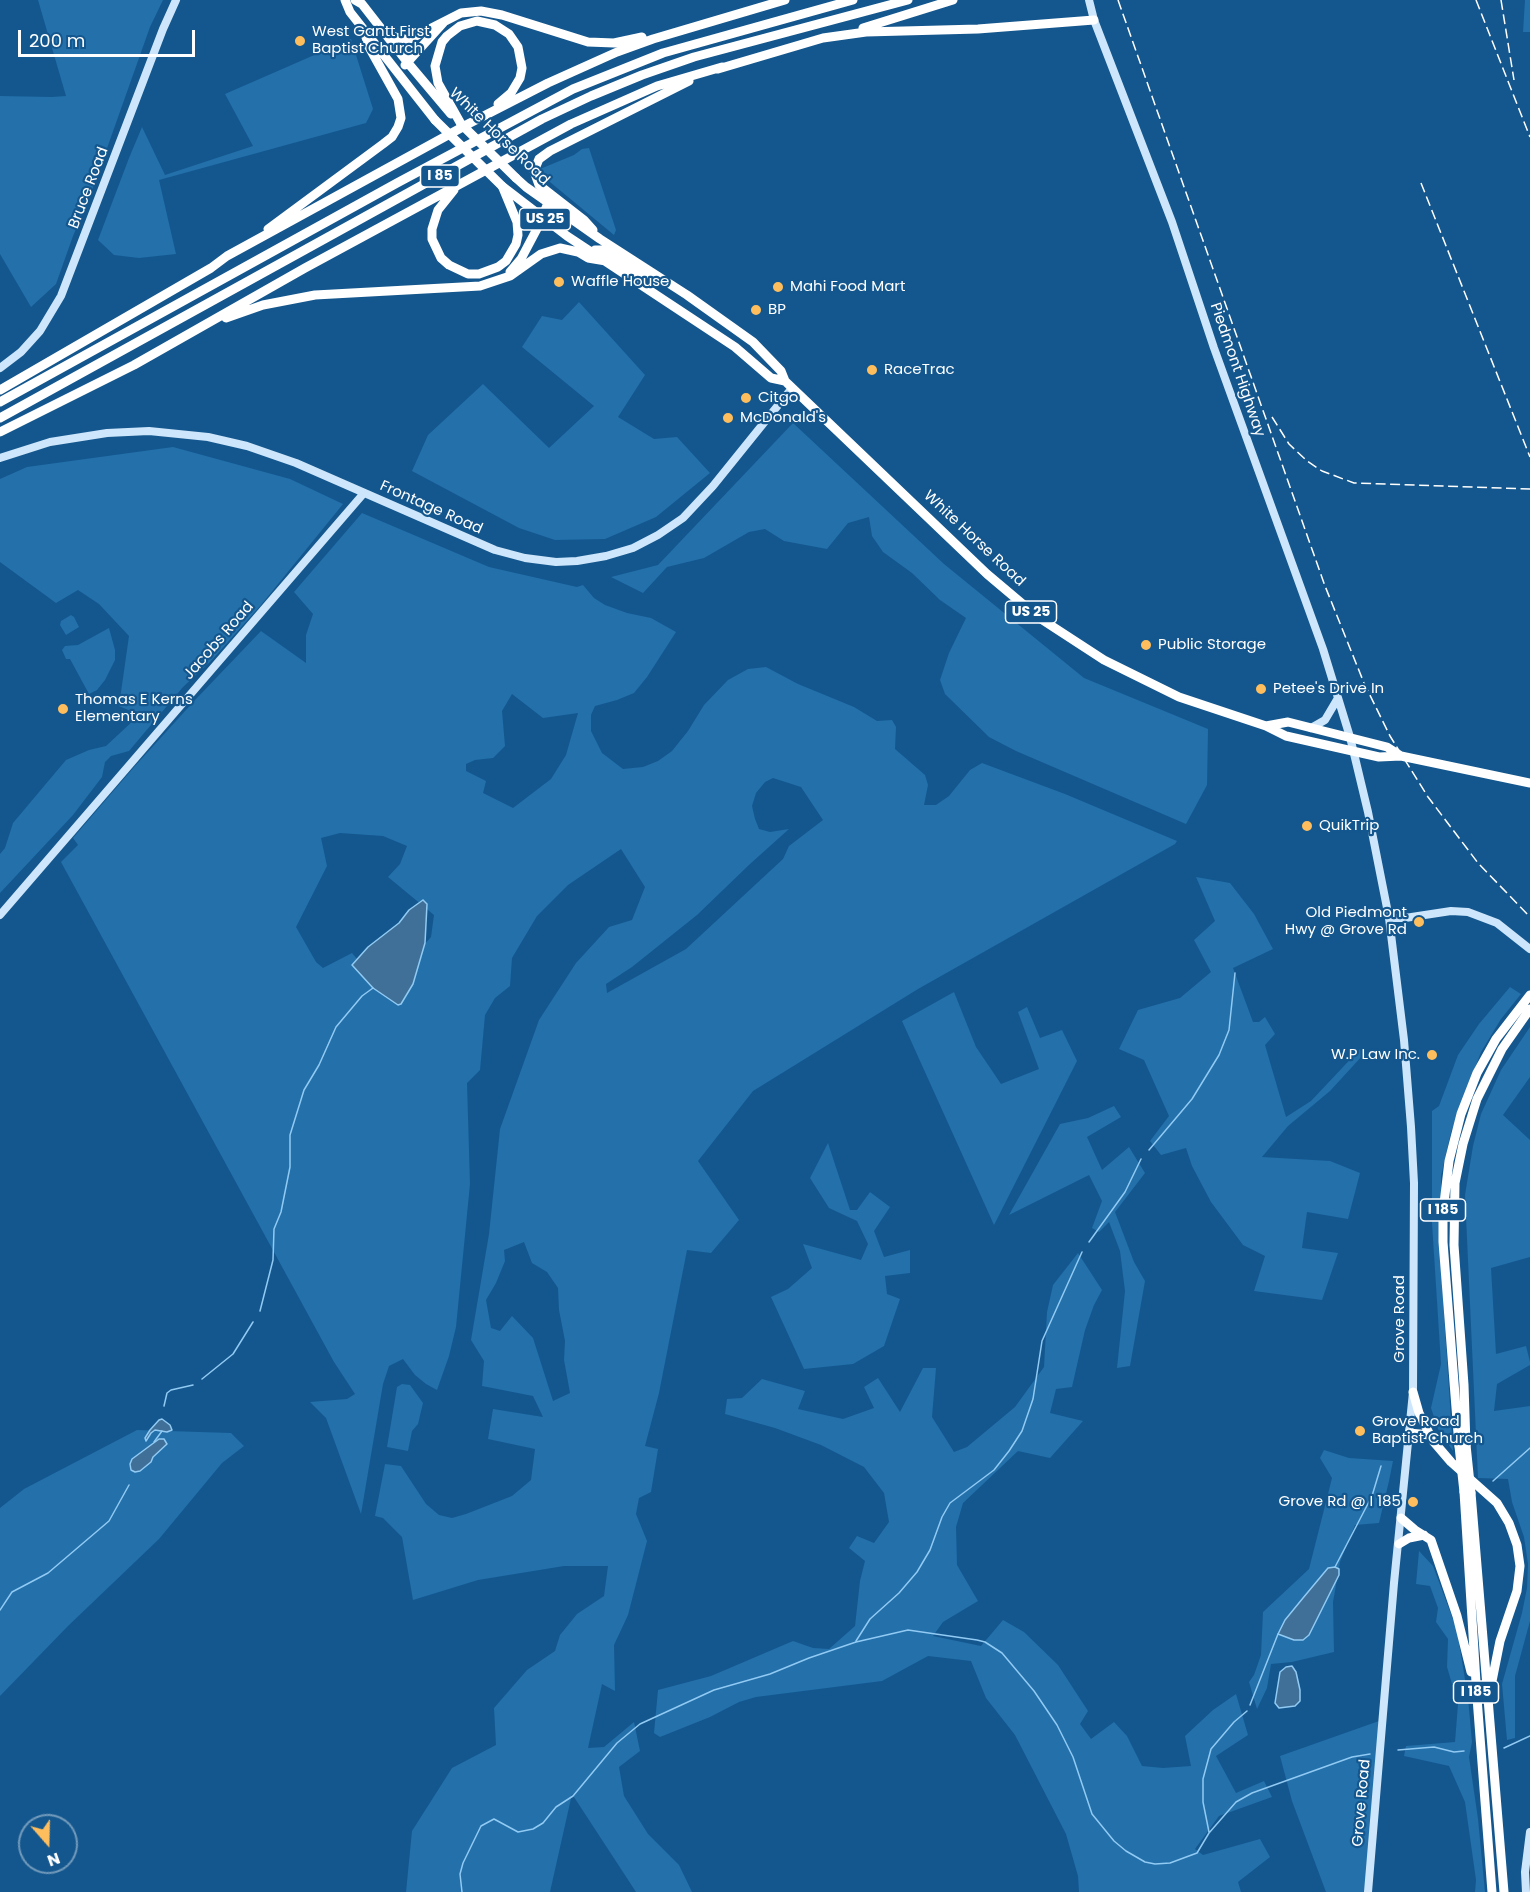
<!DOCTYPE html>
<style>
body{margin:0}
#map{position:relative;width:1530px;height:1892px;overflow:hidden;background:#14578e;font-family:Poppins,sans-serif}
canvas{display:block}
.north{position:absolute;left:18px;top:1814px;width:60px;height:60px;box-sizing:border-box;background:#14578e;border:2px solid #729abb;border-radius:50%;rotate:160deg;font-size:16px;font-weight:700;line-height:24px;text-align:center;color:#fff}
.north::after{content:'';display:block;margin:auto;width:21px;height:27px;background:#ffbe5e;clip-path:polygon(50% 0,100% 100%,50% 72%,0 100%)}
.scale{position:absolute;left:18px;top:30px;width:177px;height:27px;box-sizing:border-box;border:3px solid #fff;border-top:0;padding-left:8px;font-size:18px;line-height:21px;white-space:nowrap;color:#fff;-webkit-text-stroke:4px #14578e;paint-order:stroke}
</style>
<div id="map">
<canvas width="1530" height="1892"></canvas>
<div class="north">N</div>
<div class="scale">200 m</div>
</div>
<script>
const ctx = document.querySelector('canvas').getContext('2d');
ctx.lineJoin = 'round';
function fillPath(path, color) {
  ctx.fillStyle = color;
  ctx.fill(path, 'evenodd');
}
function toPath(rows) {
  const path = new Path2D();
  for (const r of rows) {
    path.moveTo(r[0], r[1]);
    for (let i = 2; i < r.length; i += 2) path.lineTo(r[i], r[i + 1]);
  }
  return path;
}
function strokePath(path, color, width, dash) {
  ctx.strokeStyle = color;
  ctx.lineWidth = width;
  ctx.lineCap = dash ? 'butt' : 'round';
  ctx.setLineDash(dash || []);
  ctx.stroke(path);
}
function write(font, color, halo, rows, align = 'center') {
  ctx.font = font + ' Poppins,sans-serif';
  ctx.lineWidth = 4.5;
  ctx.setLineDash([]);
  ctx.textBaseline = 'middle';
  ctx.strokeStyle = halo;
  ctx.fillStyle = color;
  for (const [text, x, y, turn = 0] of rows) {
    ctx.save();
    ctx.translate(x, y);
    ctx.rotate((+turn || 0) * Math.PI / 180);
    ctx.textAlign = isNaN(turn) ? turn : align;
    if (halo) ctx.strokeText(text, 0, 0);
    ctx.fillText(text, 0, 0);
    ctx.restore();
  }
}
fillPath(toPath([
 [38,0,163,0,150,27,89,199,73,236,56,284,31,307,0,254,0,96,52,97,66,96],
 [1525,0,1530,0,1530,32,1523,32],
 [351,39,373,109,366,123,159,180,176,254,139,258,114,255,98,240,129,158,142,127,165,175,253,146,225,94],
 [589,148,616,230,614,235,539,173,540,169,574,155,582,149],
 [579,302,645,375,618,417,654,439,677,437,710,473,656,517,605,539,555,540,519,528,412,471,428,435,483,384,549,448,594,406,522,347,542,316,562,320],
 [793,423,944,564,1084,678,1208,729,1207,785,1186,824,1016,751,989,737,945,694,940,680,949,653,966,618,940,600,912,573,883,552,872,536,869,517,848,523,827,549,784,541,765,529,749,532,704,558,667,567,643,593,611,577,658,565],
 [173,447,290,479,343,504,261,605,210,662,183,687,129,751,111,756,105,762,102,777,73,815,0,893,0,854,5,848,13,823,66,760,89,750,106,746,135,719,133,712,119,706,129,636,99,604,78,590,56,603,0,562,0,479,27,467],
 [362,513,489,567,577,587,583,585,594,598,605,605,627,613,651,618,676,632,647,677,634,693,617,700,595,706,591,715,591,731,602,753,623,769,643,767,658,761,672,751,688,731,704,705,728,680,748,669,766,667,798,684,854,707,877,721,892,720,896,727,895,749,925,775,928,785,924,805,936,805,949,796,970,770,982,763,1065,794,1177,841,1175,844,918,989,753,1091,698,1161,739,1220,711,1253,687,1250,659,1393,645,1446,658,1449,651,1492,639,1498,636,1514,647,1541,628,1615,614,1645,615,1691,602,1684,588,1748,604,1747,634,1722,640,1751,619,1767,624,1796,648,1834,679,1865,692,1892,636,1892,572,1794,550,1892,406,1892,412,1831,452,1768,496,1745,494,1708,527,1670,555,1651,560,1635,577,1614,604,1596,608,1566,564,1566,478,1580,413,1600,402,1537,383,1518,375,1516,385,1464,401,1466,426,1504,439,1515,452,1518,466,1514,512,1496,531,1480,535,1449,488,1439,493,1409,543,1417,533,1396,482,1386,484,1361,471,1340,489,1234,500,1129,539,1020,576,963,609,927,632,920,645,887,621,849,568,885,537,916,512,958,510,986,495,998,485,1015,480,1070,467,1083,470,1184,456,1327,449,1356,437,1390,426,1384,415,1375,403,1359,389,1366,383,1384,361,1514,326,1418,310,1402,347,1399,355,1394,334,1362,61,862,78,845,73,838,135,766,196,699,261,631,306,663,306,635,313,614,294,592],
 [512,694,543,718,578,713,566,755,551,779,513,808,483,793,486,781,466,771,466,764,475,760,493,758,505,746,502,711],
 [773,778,801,787,823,820,789,846,783,859,686,949,607,993,606,984,632,967,697,915,750,864,789,829,770,832,759,829,755,819,752,806,756,793,765,782],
 [340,833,383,836,407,846,400,864,388,877,434,915,431,937,410,961,367,971,352,953,323,968,316,962,296,927,327,866,321,838],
 [524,1242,532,1263,547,1272,558,1288,559,1310,565,1341,564,1360,570,1393,553,1401,533,1338,512,1316,500,1331,491,1328,486,1300,496,1283,505,1261,504,1250],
 [71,615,74,617,79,627,66,635,60,625,61,621],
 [109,628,115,650,115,660,105,680,97,690,89,694,70,659,66,659,62,650,65,646,78,645],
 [1196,877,1230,883,1254,914,1273,949,1233,968,1253,1022,1259,1022,1265,1017,1275,1034,1265,1045,1286,1117,1311,1101,1360,1049,1363,1055,1330,1091,1288,1126,1262,1157,1330,1161,1360,1173,1348,1219,1307,1212,1302,1248,1338,1253,1322,1300,1254,1291,1265,1256,1243,1245,1211,1202,1192,1166,1186,1148,1161,1155,1150,1141,1169,1116,1144,1060,1119,1049,1138,1010,1180,998,1211,972,1194,940,1215,921],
 [1510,987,1521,994,1501,1019,1481,1052,1451,1132,1441,1176,1441,1268,1453,1451,1438,1429,1431,1408,1441,1364,1432,1223,1432,1111,1439,1106,1458,1055,1479,1024],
 [954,992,976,1047,1001,1084,1039,1069,1018,1012,1027,1007,1040,1038,1062,1030,1077,1061,994,1225,902,1021],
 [1530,1027,1530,1077,1503,1115,1530,1140,1530,1257,1491,1268,1496,1354,1526,1346,1530,1362,1530,1365,1497,1384,1494,1411,1530,1406,1530,1621,1515,1676,1515,1738,1507,1740,1502,1684,1522,1613,1527,1588,1528,1564,1524,1537,1512,1502,1508,1479,1478,1478,1465,1195,1473,1146,1481,1114,1501,1070],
 [1114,1106,1121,1117,1087,1137,1102,1170,1129,1147,1145,1173,1115,1212,1134,1262,1145,1281,1130,1366,1117,1368,1125,1291,1120,1251,1109,1222,1099,1232,1092,1228,1102,1201,1089,1175,1009,1215,1060,1124,1088,1118],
 [828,1143,850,1210,857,1210,870,1192,890,1207,874,1231,884,1257,910,1250,910,1273,885,1276,887,1294,900,1299,884,1346,853,1364,804,1369,771,1297,788,1289,812,1268,803,1244,861,1260,868,1244,857,1221,829,1208,810,1178],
 [1078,1253,1102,1290,1094,1305,1085,1330,1072,1387,1056,1389,1050,1413,1083,1421,1050,1458,1018,1451,963,1503,956,1527,957,1565,978,1601,943,1622,933,1636,981,1646,1003,1620,1024,1632,1058,1665,1088,1711,1080,1724,1091,1739,1114,1722,1127,1736,1142,1766,1163,1768,1191,1766,1185,1736,1213,1710,1236,1694,1248,1735,1216,1756,1236,1793,1264,1781,1272,1797,1219,1816,1195,1849,1203,1855,1260,1839,1270,1857,1238,1882,1241,1892,1079,1892,1078,1876,1066,1834,1015,1735,986,1698,971,1661,928,1656,882,1681,756,1697,739,1702,710,1717,660,1737,654,1733,658,1690,711,1676,793,1641,813,1648,829,1649,855,1626,860,1581,865,1561,849,1548,857,1536,874,1543,889,1522,884,1493,864,1467,821,1445,775,1428,725,1414,727,1399,742,1398,762,1379,805,1391,798,1409,843,1419,874,1408,864,1387,878,1378,900,1412,923,1368,936,1368,932,1417,954,1452,967,1447,1015,1407,1044,1367,1047,1312,1053,1285],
 [402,1384,410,1385,423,1403,418,1424,412,1431,408,1451,387,1447,397,1387],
 [137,1430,231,1433,244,1446,222,1463,159,1539,68,1626,0,1696,0,1508,24,1489],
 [1324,1450,1349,1458,1393,1461,1389,1481,1379,1523,1355,1525,1340,1562,1333,1602,1334,1652,1292,1662,1271,1664,1267,1688,1257,1709,1249,1682,1254,1675,1261,1655,1263,1612,1309,1569,1332,1478,1320,1458],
 [1419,1551,1433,1566,1457,1630,1468,1698,1472,1742,1469,1757,1478,1819,1485,1892,1475,1892,1476,1880,1465,1802,1449,1766,1404,1756,1406,1746,1455,1742,1458,1704,1447,1667,1448,1639,1436,1622,1438,1608,1430,1586,1416,1584],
 [1379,1721,1365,1892,1326,1892,1292,1801,1280,1756]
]), '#2370ab');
const water = toPath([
 [423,900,427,904,425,943,413,984,401,1004,398,1005,373,988,352,965,368,947,399,923,409,910,423,900],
 [162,1419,170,1425,172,1430,167,1432,155,1430,151,1433,146,1441,145,1438,150,1430,159,1420,162,1419],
 [159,1439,164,1439,167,1444,153,1457,151,1462,140,1471,135,1472,131,1470,130,1464,132,1459,159,1439],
 [1335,1567,1339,1569,1339,1575,1309,1635,1303,1640,1294,1640,1278,1634,1285,1620,1303,1598,1328,1568,1335,1567],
 [1292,1666,1296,1672,1300,1690,1300,1701,1295,1706,1279,1708,1275,1703,1280,1672,1286,1667,1292,1666]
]);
fillPath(water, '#407098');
strokePath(water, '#91caf3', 1.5);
strokePath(toPath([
 [1149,1150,1192,1099,1219,1055,1229,1030,1235,973],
 [1089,1242,1125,1192,1141,1159],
 [260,1311,273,1260,274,1229,281,1212,290,1167,290,1135,304,1090,319,1065,336,1027,362,996,373,988],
 [202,1379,233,1354,253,1322],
 [164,1406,167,1393,171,1390,193,1385],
 [154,1442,162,1431],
 [1493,1481,1530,1448],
 [1335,1567,1372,1496,1381,1466],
 [0,1610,12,1592,48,1573,109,1521,129,1485],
 [856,1641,870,1619,899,1593,917,1572,930,1550,942,1517,950,1503,994,1470,1009,1451,1022,1431,1033,1399,1042,1341,1082,1252],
 [1250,1705,1278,1634],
 [1504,1748,1530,1736],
 [1398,1750,1434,1747,1454,1752,1464,1751],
 [1209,1832,1203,1802,1203,1779,1211,1749,1234,1722,1247,1711],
 [462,1892,460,1874,463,1863,481,1826,494,1819,518,1832,533,1829,543,1823,556,1807,573,1796,617,1743,640,1724,714,1690,770,1674,809,1658,856,1642,908,1630,977,1640,985,1642,1002,1653,1034,1691,1057,1725,1073,1757,1092,1814,1114,1841,1126,1851,1145,1862,1155,1864,1170,1863,1197,1853,1209,1833,1236,1802,1252,1793,1352,1757,1370,1754]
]), '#91caf3', 1.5);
strokePath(toPath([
 [1089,0,1094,20,1172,222,1214,348,1323,649,1350,737,1368,812,1389,918,1404,1040,1411,1127,1414,1183,1413,1392,1394,1583,1368,1892],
 [0,368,21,352,40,331,61,296,163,29,176,0],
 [0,458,50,442,107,433,149,431,208,437,247,446,296,463,495,550,525,558,556,562,577,561,606,556,633,548,658,535,683,518,713,486,792,388],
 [1311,728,1325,720,1338,698],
 [0,915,364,493],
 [1389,918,1405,918,1451,911,1468,912,1497,923,1530,949],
 [1526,1892,1525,1872,1530,1832]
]), '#cde6fb', 8);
strokePath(toPath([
 [345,0,350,12,435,120],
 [355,0,362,4,408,63,451,114],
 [863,28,953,0],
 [386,35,408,40,461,13,481,11,502,15,588,42,614,43,642,37],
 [405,65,444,22],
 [718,69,823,38,866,32,978,29,1094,20],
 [461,124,438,83,435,66,442,42,447,36,460,26,477,21,495,25,509,34,518,47,522,68,520,78,511,93,498,104],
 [516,178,526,187,600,239,687,295,753,342,781,371,785,381,987,574,1038,617,1104,660,1179,697,1266,726,1286,736,1379,757,1401,756,1530,783],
 [502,186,567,236,735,347,771,378,785,381],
 [454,190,438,210,432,229,432,239,441,258,449,265,468,274,479,274,498,267,506,261,516,244,518,235,517,222,503,188],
 [268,229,383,144,392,137,398,127,401,118,398,99,369,47,364,31],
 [593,230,584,220,539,185,534,171,539,159,550,151,689,81],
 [595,250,601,250,638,274,645,275,649,272],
 [510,272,521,259,539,225,548,203],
 [226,318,263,305,315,295,480,286,510,276,541,254,560,248,578,252,588,258,606,261],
 [0,390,211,268,227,256,470,123,548,83,617,52,653,39,785,0],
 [0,402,397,183,573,89,663,53,853,0],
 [0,418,542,119,591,96,642,75,694,57,908,0],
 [0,432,134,365,305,268,571,124,657,86,722,67],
 [1266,726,1288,722,1387,747,1401,756],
 [1413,1392,1419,1413,1433,1441,1451,1462,1497,1503,1509,1523,1517,1545,1520,1566,1517,1591,1500,1641,1491,1686],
 [1409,1433,1430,1435],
 [1466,1445,1464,1385,1454,1245,1455,1183,1463,1144,1477,1099,1502,1049,1530,1009],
 [1459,1446,1443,1242,1443,1212,1449,1161,1461,1114,1477,1073,1496,1039,1530,995],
 [1464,1492,1477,1698,1492,1892],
 [1471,1493,1504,1892],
 [1401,1518,1415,1530,1431,1540,1457,1616,1471,1672],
 [1399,1544,1409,1538,1424,1535]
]), '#fff', 9);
strokePath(toPath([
 [1118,0,1325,586,1364,683,1390,736,1428,797,1478,863,1530,917],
 [1476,0,1530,137],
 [1501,0,1514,80],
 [1421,183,1530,457],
 [1272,417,1289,444,1307,461,1322,471,1354,483,1530,489]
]), '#fff', 1.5, [10, 4.5]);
strokePath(toPath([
 [435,120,502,186],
 [461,124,516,178],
 [1466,1445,1471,1493],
 [1459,1446,1464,1492]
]), '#fff', 9);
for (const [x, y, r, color] of [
 [300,41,6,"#ffbe5e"],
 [559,282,6,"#ffbe5e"],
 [778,287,6,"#ffbe5e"],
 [756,310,6,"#ffbe5e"],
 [872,370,6,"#ffbe5e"],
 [746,398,6,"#ffbe5e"],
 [728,418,6,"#ffbe5e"],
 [1146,645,6,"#ffbe5e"],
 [1261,689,6,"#ffbe5e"],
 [63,709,6,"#ffbe5e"],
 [1307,826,6,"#ffbe5e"],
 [1419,922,6,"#ffbe5e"],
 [1432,1055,6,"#ffbe5e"],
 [1360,1431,6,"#ffbe5e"],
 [1413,1502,6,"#ffbe5e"]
]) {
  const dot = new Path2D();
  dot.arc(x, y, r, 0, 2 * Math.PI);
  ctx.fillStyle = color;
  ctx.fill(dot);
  strokePath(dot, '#14578e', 2);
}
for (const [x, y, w] of [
 [440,176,39],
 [545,219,51],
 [1031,612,51],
 [1443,1210,45],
 [1476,1692,45]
]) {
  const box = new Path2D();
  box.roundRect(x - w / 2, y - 11, w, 22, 4.5);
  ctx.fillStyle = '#14578e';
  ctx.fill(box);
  strokePath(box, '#fff', 1.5);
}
write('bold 14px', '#fff', null, [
 ["I 85",440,176],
 ["US 25",545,219],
 ["US 25",1031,612],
 ["I 185",1443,1210],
 ["I 185",1476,1692]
]);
write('15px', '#fff', '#14578e', [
 ["West Gantt First",312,32],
 ["Baptist Church",312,49],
 ["Waffle House",571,282],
 ["Mahi Food Mart",790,287],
 ["BP",768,310],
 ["RaceTrac",884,370],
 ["Citgo",758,398],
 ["McDonald's",740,418],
 ["Public Storage",1158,645],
 ["Petee's Drive In",1273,689],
 ["Thomas E Kerns",75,700],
 ["Elementary",75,717],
 ["QuikTrip",1319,826],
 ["Old Piedmont",1407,913,"right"],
 ["Hwy @ Grove Rd",1407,930,"right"],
 ["W.P Law Inc.",1420,1055,"right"],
 ["Grove Road",1372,1422],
 ["Baptist Church",1372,1439],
 ["Grove Rd @ I 185",1401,1502,"right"]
], 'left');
write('15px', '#fff', '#14578e', [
 ["White Horse Road",499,137,44],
 ["Bruce Road",89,188,-69],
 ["Piedmont Highway",1237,370,71],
 ["Frontage Road",431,508,24],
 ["White Horse Road",974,539,43],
 ["Jacobs Road",219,641,-49],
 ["Grove Road",1400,1319,-90],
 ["Grove Road",1362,1803,-85]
]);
</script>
